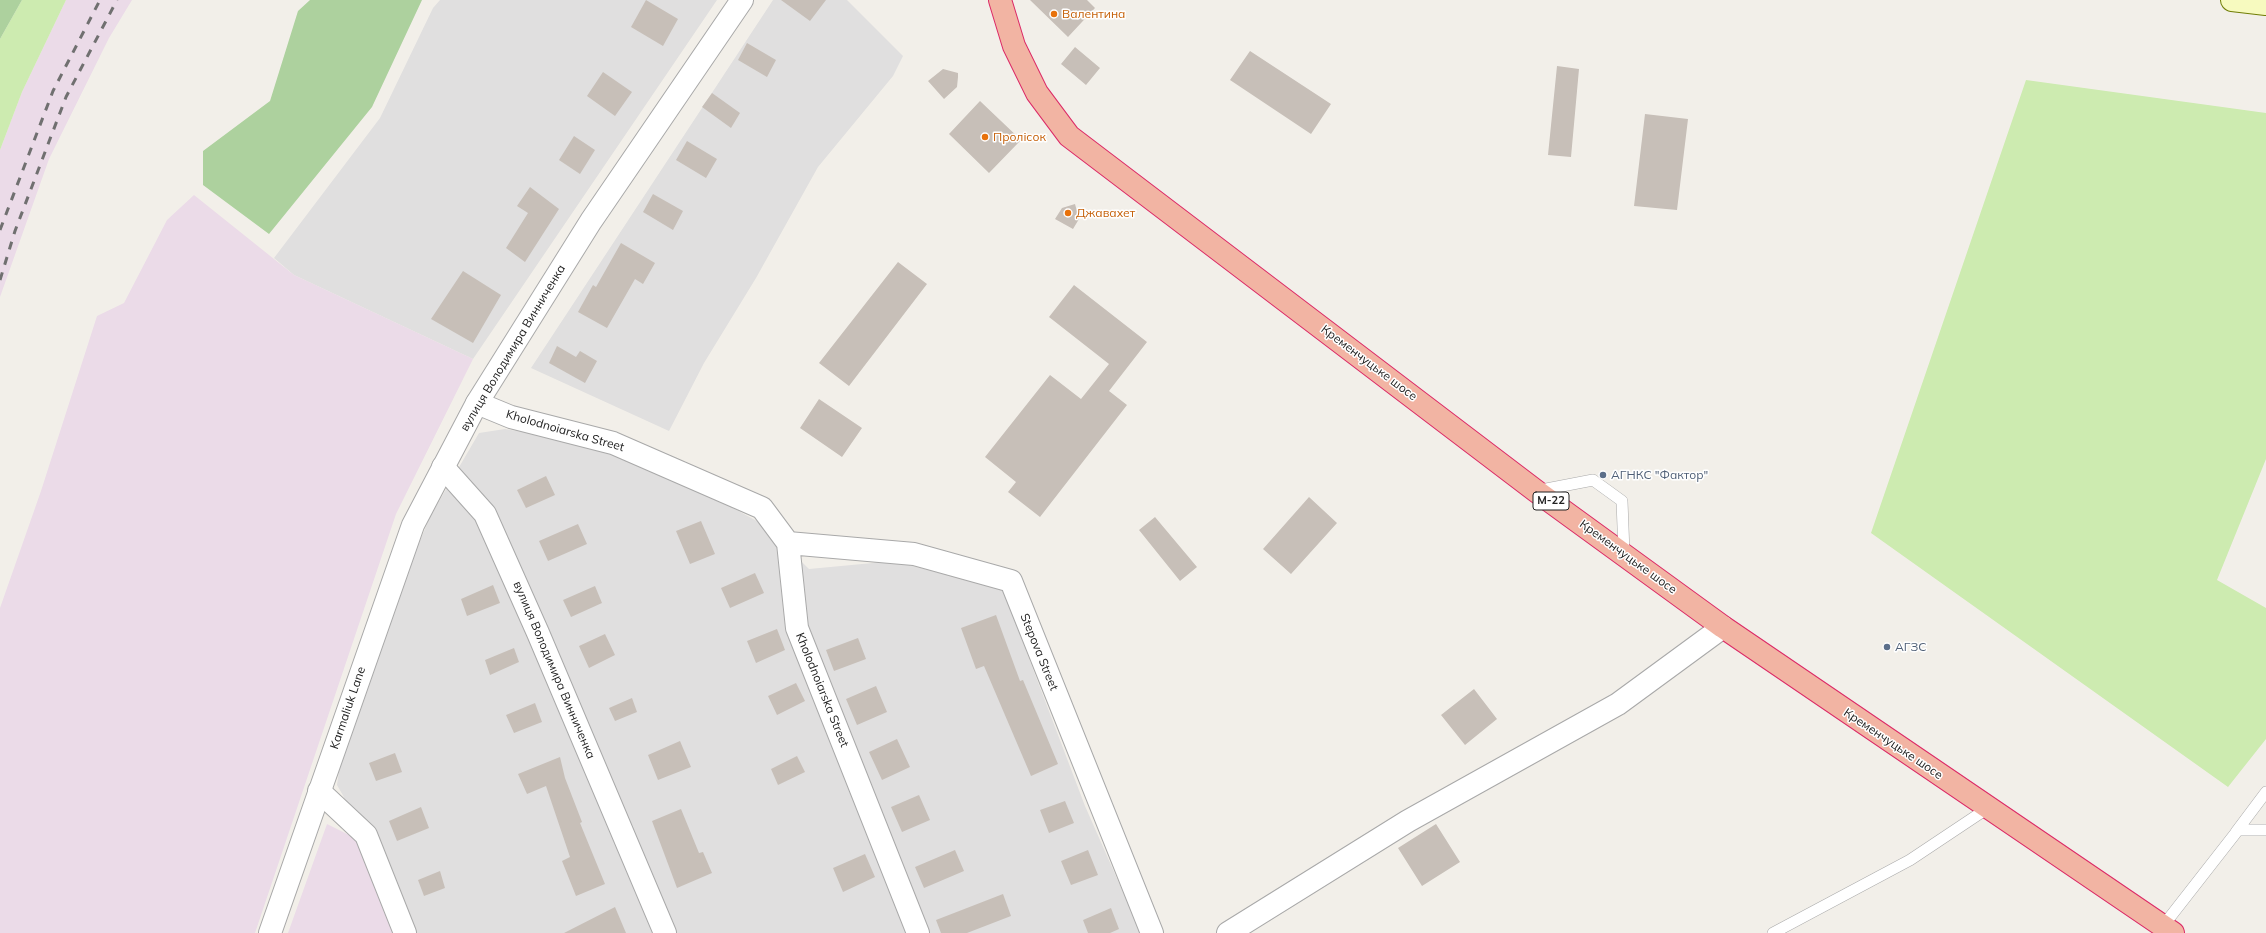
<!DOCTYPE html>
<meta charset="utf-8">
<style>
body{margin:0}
canvas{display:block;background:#f2efe9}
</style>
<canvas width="2266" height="933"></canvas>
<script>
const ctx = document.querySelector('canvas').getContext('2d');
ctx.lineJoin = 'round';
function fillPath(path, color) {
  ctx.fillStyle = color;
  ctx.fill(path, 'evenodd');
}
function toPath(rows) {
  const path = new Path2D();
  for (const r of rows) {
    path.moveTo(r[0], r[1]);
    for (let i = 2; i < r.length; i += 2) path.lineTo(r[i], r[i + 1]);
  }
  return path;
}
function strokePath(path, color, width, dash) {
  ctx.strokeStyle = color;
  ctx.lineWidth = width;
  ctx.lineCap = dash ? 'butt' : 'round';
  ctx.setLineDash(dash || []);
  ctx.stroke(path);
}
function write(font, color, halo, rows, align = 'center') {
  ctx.font = font + ' Mulish,sans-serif';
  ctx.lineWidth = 3;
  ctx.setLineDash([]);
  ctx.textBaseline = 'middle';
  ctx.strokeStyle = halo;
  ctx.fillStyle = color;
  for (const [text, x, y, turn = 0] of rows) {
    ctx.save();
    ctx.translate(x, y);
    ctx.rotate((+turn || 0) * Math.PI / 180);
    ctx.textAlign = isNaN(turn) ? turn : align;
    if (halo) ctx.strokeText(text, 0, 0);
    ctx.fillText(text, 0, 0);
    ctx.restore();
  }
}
fillPath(toPath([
 [440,0,717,0,473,359,294,275,274,258,380,118,433,8],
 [773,0,847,0,903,56,893,76,818,167,756,278,704,363,669,431,531,368],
 [505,429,611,447,684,481,764,525,809,569,894,561,1003,590,1085,806,1141,933,416,933,370,827,349,806,337,785,340,764,401,585,431,515,479,433]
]), '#e0dfdf');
fillPath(toPath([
 [66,0,132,0,109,38,49,159,0,297,0,150,22,92],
 [194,195,294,275,473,359,396,514,255,933,0,933,0,608,41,491,97,316,124,303,167,220],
 [327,824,361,841,400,933,288,933]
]), '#ebdbe8');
fillPath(toPath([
 [22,0,66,0,22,92,0,150,0,39],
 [2026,80,2266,113,2266,459,2217,580,2266,608,2266,739,2228,787,1871,533]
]), '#cdebb0');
fillPath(toPath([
 [0,0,22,0,0,39],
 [310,0,422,0,372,107,269,234,203,185,203,151,270,101,298,11]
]), '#add19e');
fillPath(toPath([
 [646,0,678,19,663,46,631,27],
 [781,0,826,0,810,21],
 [1030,0,1087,0,1095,8,1068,37],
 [747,43,776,60,767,77,738,60],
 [1075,47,1100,68,1086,85,1061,64],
 [1250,51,1331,104,1311,134,1230,80],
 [1557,66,1579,69,1571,157,1548,155],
 [943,69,958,73,958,77,957,87,944,99,928,81],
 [603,72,632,92,615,116,587,96],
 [712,93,740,113,731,128,702,107],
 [980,101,1021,140,989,173,949,134],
 [1645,114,1688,119,1677,210,1634,206],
 [574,136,595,150,580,174,559,160],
 [687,141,717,159,706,178,676,160],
 [530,187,559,209,525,262,506,248,528,213,517,206],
 [653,194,683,211,673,230,643,212],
 [1075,204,1079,219,1073,229,1055,219,1062,208],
 [621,243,655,263,643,284,635,279,607,328,578,312,593,285,596,287],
 [898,262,927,284,849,386,819,363],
 [463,271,501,295,473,343,431,319],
 [1074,285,1147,342,1109,391,1127,405,1040,517,1008,492,1016,482,985,457,1050,375,1081,399,1109,364,1049,317],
 [557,346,576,357,580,351,597,361,585,383,549,363],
 [819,399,862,428,842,457,800,428],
 [546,476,555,495,526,508,517,490],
 [1309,497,1337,523,1291,574,1263,549],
 [1155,517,1197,567,1180,581,1139,530],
 [701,521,715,554,690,564,676,531],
 [578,524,587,544,548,561,539,541],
 [755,573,764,593,730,608,721,588],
 [493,585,500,603,467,616,461,599],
 [595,586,602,603,571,617,563,600],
 [996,615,1020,681,1023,680,1058,764,1031,776,984,666,976,669,961,628],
 [777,629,785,650,756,663,747,641],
 [605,634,615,655,589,668,579,646],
 [858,638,866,659,834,671,826,650],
 [514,648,519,662,490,675,485,660],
 [796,683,805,701,777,715,768,696],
 [876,686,887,712,857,725,846,699],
 [1474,689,1497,719,1465,745,1441,715],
 [632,698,637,712,615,721,609,708],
 [535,703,542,722,514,733,506,715],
 [897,739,910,767,882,780,869,752],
 [680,741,691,767,658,780,648,755],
 [395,753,402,772,376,781,369,763],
 [797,756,805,772,778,785,771,769],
 [560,757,565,778,582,822,580,823,605,884,576,896,562,861,570,857,546,786,527,794,518,774],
 [919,795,930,820,902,832,891,807],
 [1065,801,1074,823,1049,833,1040,810],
 [421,807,429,828,397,841,389,821],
 [681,809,699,853,703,852,712,873,677,888,652,821],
 [1436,824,1460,862,1422,886,1398,848],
 [955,850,964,871,924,888,915,867],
 [1088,850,1098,875,1071,885,1061,861],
 [865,854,875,877,843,892,833,868],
 [440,871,445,888,424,896,418,880],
 [1003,894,1011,916,967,933,941,933,936,920],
 [615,907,626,933,564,933],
 [1111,908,1119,929,1110,933,1088,933,1083,920]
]), '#c7bfb8');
const service = toPath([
 [1536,491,1593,480,1622,501,1624,553],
 [2236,832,2266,792],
 [2163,926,2238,830,2266,830],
 [1773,933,1910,860,1988,808]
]);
const minor = toPath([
 [477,403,511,417,613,443,762,508,788,543,797,628,918,933],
 [443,467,485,514,538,633,665,933],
 [788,543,914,554,1011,581,1152,933],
 [319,791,366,835,405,933],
 [1228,933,1408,821,1618,704,1723,627]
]);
const tertiary = toPath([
 [270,933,413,525,477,403,591,221,742,0]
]);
const secondary = toPath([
 [2232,0,2266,4]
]);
const trunk = toPath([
 [1000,0,1014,46,1037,93,1069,136,1536,491,1723,627,2173,933]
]);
strokePath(service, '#a9a9a9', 12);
strokePath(minor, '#a9a9a9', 24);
strokePath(tertiary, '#a9a9a9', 24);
strokePath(secondary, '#707d05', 24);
strokePath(trunk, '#dc2a67', 24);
strokePath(service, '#fff', 11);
strokePath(minor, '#fff', 22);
strokePath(tertiary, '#fff', 22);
strokePath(secondary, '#f7fabf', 22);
strokePath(trunk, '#f2b4a3', 22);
strokePath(toPath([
 [0,230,53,91,100,0],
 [0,280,15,231,66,97,117,0]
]), '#707070', 3, [8, 8]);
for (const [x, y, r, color] of [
 [1054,14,4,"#e8710a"],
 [985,137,4,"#e8710a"],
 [1068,213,4,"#e8710a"],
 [1603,475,4,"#5c6f8a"],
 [1887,647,4,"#5c6f8a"]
]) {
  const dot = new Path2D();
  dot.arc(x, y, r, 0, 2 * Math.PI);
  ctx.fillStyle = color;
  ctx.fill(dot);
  strokePath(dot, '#fff', 1.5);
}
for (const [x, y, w] of [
 [1551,501,36]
]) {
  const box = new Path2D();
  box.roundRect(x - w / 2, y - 9, w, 18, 3);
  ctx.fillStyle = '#fff';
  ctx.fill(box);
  strokePath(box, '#222', 1);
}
write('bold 11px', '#222', null, [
 ["М-22",1551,501]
]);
write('12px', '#c56008', '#fff', [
 ["Валентина",1062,14],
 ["Пролісок",993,137],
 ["Джавахет",1076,213]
], 'left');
write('12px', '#222', '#fff', [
 ["вулиця Володимира Винниченка",513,348,-59],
 ["Кременчуцьке шосе",1369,363,37],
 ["Kholodnoiarska Street",565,431,16],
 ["Кременчуцьке шосе",1628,557,36],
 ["Stepova Street",1039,652,68],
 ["вулиця Володимира Винниченка",554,670,67],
 ["Kholodnoiarska Street",822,690,68],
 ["Karmaliuk Lane",348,708,-71],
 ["Кременчуцьке шосе",1893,744,34]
]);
write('12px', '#4e5e75', '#fff', [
 ["АГНКС \"Фактор\"",1611,475],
 ["АГЗС",1895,647]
], 'left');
</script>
